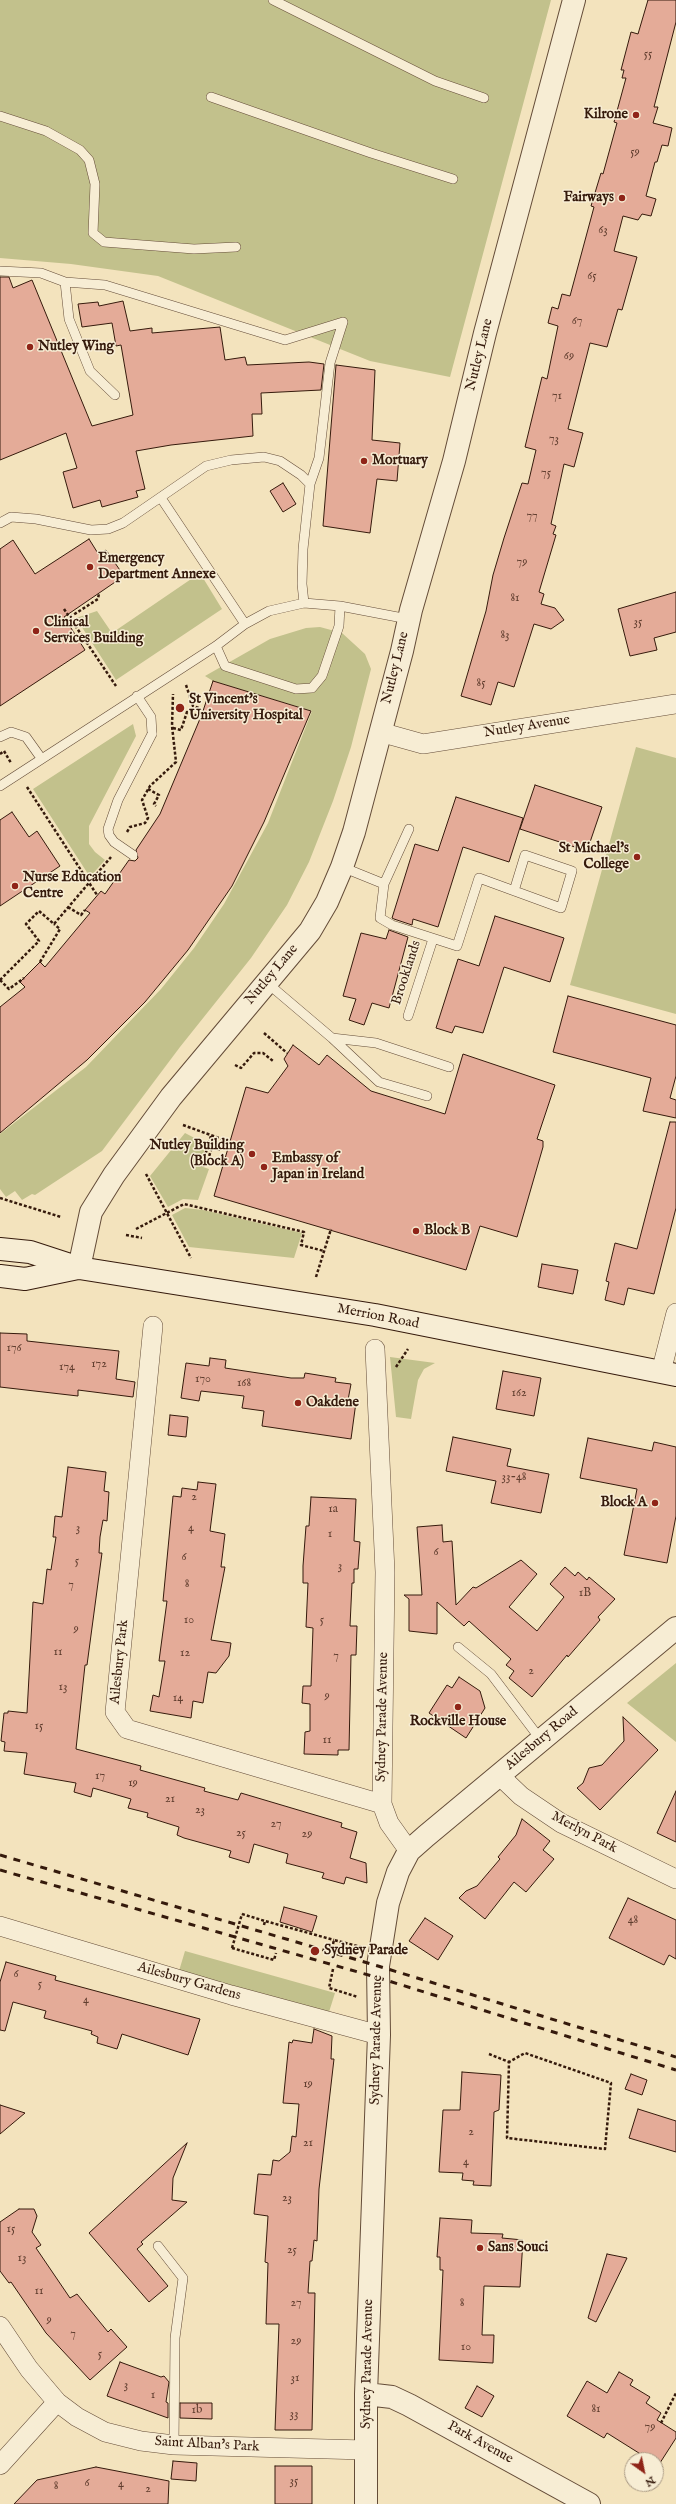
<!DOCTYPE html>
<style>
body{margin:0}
#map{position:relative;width:676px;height:2504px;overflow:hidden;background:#f3e3bd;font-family:"IM FELL English",serif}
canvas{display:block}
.north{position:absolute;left:624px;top:2452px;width:40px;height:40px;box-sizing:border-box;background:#f7edd4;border:1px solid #a99984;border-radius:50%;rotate:147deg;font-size:11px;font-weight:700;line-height:16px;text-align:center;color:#351a0c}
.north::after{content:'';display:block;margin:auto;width:14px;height:18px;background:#8f2418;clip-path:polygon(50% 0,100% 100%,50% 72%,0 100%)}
</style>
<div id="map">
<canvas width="676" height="2504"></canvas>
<div class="north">N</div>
</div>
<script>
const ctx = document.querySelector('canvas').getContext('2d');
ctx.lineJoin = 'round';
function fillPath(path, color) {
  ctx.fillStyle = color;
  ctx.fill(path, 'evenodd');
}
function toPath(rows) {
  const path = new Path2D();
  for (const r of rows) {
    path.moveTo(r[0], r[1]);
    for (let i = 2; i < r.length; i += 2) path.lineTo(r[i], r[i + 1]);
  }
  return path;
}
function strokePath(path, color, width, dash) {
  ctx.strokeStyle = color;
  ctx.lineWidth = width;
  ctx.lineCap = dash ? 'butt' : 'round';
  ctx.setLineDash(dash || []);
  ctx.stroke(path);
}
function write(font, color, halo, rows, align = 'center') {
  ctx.font = font + ' "IM FELL English",serif';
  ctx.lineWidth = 3;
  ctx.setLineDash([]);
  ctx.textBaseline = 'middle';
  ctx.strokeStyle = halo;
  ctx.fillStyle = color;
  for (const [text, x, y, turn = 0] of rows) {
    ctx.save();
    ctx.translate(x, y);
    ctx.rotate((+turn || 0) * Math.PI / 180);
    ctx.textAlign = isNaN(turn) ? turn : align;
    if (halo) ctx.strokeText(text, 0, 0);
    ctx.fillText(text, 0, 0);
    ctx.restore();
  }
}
fillPath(toPath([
 [0,0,551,0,450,377,370,361,158,276,71,264,0,258],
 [200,573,222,609,116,680,76,618,97,611,112,633],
 [320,627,342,633,365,654,371,669,351,747,333,801,309,862,287,905,251,958,180,1047,102,1151,35,1195,32,1194,22,1200,15,1191,6,1197,0,1189,0,1134,86,1067,161,989,194,948,224,904,268,823,312,711,213,681,205,676,270,639,306,628],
 [133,724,136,736,89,826,89,844,95,852,105,860,90,877,33,789],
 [636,747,676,758,676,1014,570,985],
 [185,1133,206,1144,200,1166,209,1169,198,1200,183,1199,168,1207,150,1176],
 [185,1208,203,1210,302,1233,294,1258,189,1247,172,1215],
 [390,1357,435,1363,424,1369,418,1380,411,1419,396,1417],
 [676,1663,676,1742,627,1703],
 [185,1951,335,1993,329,2012,179,1971]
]), '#c2c18c');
const building = toPath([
 [648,0,676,0,676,22,654,107,658,107,653,123,672,128,668,146,662,145,657,162,655,162,646,196,656,199,651,216,642,214,638,220,623,216,614,251,637,257,622,310,618,309,607,347,590,343,568,429,583,433,574,467,564,464,551,524,556,526,553,534,556,535,539,592,544,594,541,604,555,608,564,620,551,629,534,624,514,687,498,682,491,705,461,696,486,611,493,575,504,538,522,483,528,484,536,450,525,447,542,377,547,379,558,326,548,323,552,307,558,309,562,294,570,296,594,207,591,206,601,173,603,174,617,123,614,122,626,78,622,78,624,70,621,70,631,32,638,34,648,0],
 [0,277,9,277,13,288,32,280,92,426,133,415,121,345,116,346,112,323,82,327,78,304,98,302,99,306,123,301,130,331,152,328,152,333,220,327,225,360,245,357,247,365,309,362,324,364,321,390,261,393,262,414,252,414,253,436,171,445,136,451,145,489,136,491,138,497,102,507,100,500,73,508,63,472,77,468,66,433,0,460,0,277],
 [336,365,375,370,372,440,400,443,397,481,377,479,370,533,323,526,336,365],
 [283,483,296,504,283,512,270,491,283,483],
 [89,539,99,555,106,550,124,576,64,617,85,650,0,706,0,549,13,540,35,574,89,539],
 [676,592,676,632,654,638,657,650,630,656,618,609,676,592],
 [213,681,311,711,264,822,232,886,188,950,145,1002,87,1060,0,1133,0,1007,25,987,20,982,40,962,45,967,90,913,85,910,101,891,105,894,129,860,135,861,138,858,136,850,160,814,202,714,213,681],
 [535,785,602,807,587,851,520,829,535,785],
 [456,797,523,818,509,862,463,847,438,927,413,919,412,925,394,919,392,918,415,844,438,851,456,797],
 [12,812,29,837,37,831,60,866,0,906,0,820,12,812],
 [495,916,564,938,550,982,504,967,483,1033,455,1026,452,1033,436,1028,458,959,479,966,495,916],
 [389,930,408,937,389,1008,372,1003,364,1025,349,1020,356,999,343,996,361,933,386,939,389,930],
 [568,996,676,1025,676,1076,670,1098,676,1100,676,1118,643,1111,651,1078,553,1052,568,996],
 [293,1045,319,1065,327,1055,371,1091,445,1114,463,1054,555,1085,537,1139,543,1141,543,1147,517,1237,480,1226,466,1270,214,1196,246,1087,268,1093,288,1066,284,1059,293,1045],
 [670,1122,676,1122,676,1208,654,1294,628,1288,624,1305,605,1300,609,1282,606,1281,615,1243,637,1249,670,1122],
 [542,1264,578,1270,573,1294,538,1287,542,1264],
 [0,1333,27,1334,27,1341,119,1351,116,1379,135,1382,133,1397,78,1390,78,1396,0,1387,0,1333],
 [210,1358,226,1360,225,1368,291,1378,304,1378,305,1373,336,1378,335,1382,351,1384,348,1400,356,1402,351,1439,262,1426,264,1411,242,1408,244,1396,201,1391,199,1401,181,1398,186,1363,209,1366,210,1358],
 [503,1371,541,1378,534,1416,496,1409,503,1371],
 [170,1415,188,1417,186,1437,168,1435,170,1415],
 [453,1437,511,1449,507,1466,549,1474,541,1513,491,1503,496,1481,446,1471,453,1437],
 [588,1438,652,1451,654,1442,676,1447,676,1516,667,1563,624,1555,637,1489,580,1478,588,1438],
 [68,1467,106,1472,104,1491,109,1492,107,1521,103,1520,100,1537,99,1553,102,1553,87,1665,85,1665,76,1749,141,1766,140,1770,205,1788,204,1791,238,1800,241,1793,342,1823,341,1827,357,1832,350,1858,366,1863,367,1883,346,1877,344,1884,322,1878,324,1873,286,1863,288,1854,254,1844,249,1863,229,1857,231,1851,184,1838,177,1835,179,1827,147,1817,148,1813,128,1808,131,1799,93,1788,91,1797,74,1792,76,1783,24,1774,27,1753,4,1751,5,1742,1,1741,4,1713,8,1713,8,1711,27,1713,33,1602,43,1604,47,1569,51,1570,56,1537,53,1537,55,1516,62,1517,68,1467],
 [198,1482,216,1484,210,1531,225,1534,221,1567,225,1567,211,1640,231,1643,229,1656,216,1673,208,1672,203,1703,193,1701,191,1718,150,1711,153,1695,159,1697,165,1661,159,1661,167,1601,163,1601,173,1496,181,1497,182,1488,197,1490,198,1482],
 [311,1497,356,1499,354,1541,360,1542,358,1569,354,1569,354,1583,352,1583,350,1626,357,1626,356,1655,351,1655,349,1750,338,1750,338,1755,304,1754,305,1732,310,1731,310,1704,302,1703,303,1686,311,1686,313,1628,306,1627,308,1583,303,1583,303,1566,306,1526,309,1526,311,1497],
 [442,1525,443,1542,452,1541,456,1605,473,1587,476,1588,521,1560,537,1574,509,1607,537,1631,564,1597,550,1584,565,1567,575,1576,578,1572,587,1580,589,1577,615,1599,598,1617,600,1620,568,1657,567,1655,532,1697,509,1678,514,1671,506,1665,511,1659,469,1621,464,1626,437,1602,437,1634,409,1631,409,1599,404,1595,422,1595,417,1527,442,1525],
 [459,1677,480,1691,485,1708,466,1738,429,1713,447,1685,452,1688,459,1677],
 [623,1717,658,1750,600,1810,577,1788,583,1783,589,1768,602,1765,624,1741,623,1717],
 [676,1791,676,1842,657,1833,676,1791],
 [522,1819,550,1841,543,1850,554,1859,526,1892,514,1882,485,1919,459,1898,466,1891,477,1886,500,1859,498,1857,516,1835,522,1819],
 [628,1898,676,1920,676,1959,669,1955,664,1965,609,1938,628,1898],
 [284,1907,317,1916,312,1932,280,1922,284,1907],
 [425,1918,453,1936,438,1960,409,1941,425,1918],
 [6,1962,56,1976,55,1980,200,2019,188,2055,122,2034,117,2049,97,2043,98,2037,91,2034,92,2031,44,2018,46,2011,13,2002,5,2031,0,2030,0,1982,6,1962],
 [314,2029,332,2036,331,2059,334,2059,319,2189,317,2241,314,2240,312,2261,310,2261,308,2293,315,2293,312,2430,275,2430,279,2324,266,2324,268,2263,265,2262,268,2216,254,2214,258,2174,271,2175,273,2160,279,2161,290,2152,292,2136,296,2137,299,2104,283,2103,289,2042,292,2043,293,2040,312,2043,314,2029],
 [462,2072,501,2075,499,2110,494,2112,491,2186,473,2185,474,2181,462,2180,463,2173,439,2172,443,2110,460,2110,462,2072],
 [631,2074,647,2080,642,2095,625,2089,631,2074],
 [0,2105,25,2113,0,2134,0,2105],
 [638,2109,676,2121,676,2152,629,2138,638,2109],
 [187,2143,173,2178,172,2200,187,2202,141,2242,143,2244,137,2249,168,2286,149,2302,89,2233,187,2143],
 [19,2209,34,2209,37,2216,32,2232,41,2245,36,2248,70,2298,77,2294,108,2332,111,2329,127,2347,90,2380,46,2333,11,2282,9,2283,0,2271,0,2222,19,2209],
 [440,2218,472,2220,471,2233,503,2234,502,2238,523,2240,520,2287,484,2286,482,2335,494,2335,493,2363,439,2360,443,2270,440,2270,440,2257,437,2257,440,2218],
 [607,2254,627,2258,596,2322,588,2318,607,2254],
 [120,2362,161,2377,164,2376,169,2382,166,2402,168,2403,168,2418,107,2396,120,2362],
 [619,2372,633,2380,630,2385,650,2397,646,2403,661,2413,657,2420,676,2432,676,2438,658,2466,656,2460,650,2460,607,2433,604,2438,567,2416,587,2381,607,2393,619,2372],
 [477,2386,494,2396,482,2417,465,2408,477,2386],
 [180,2403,212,2403,212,2419,180,2418,180,2403],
 [173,2461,197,2463,196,2481,171,2479,173,2461],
 [275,2466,312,2466,312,2504,275,2504,275,2466],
 [96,2467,169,2481,168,2504,14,2504,37,2480,96,2467]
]);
fillPath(building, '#e4ab98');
strokePath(building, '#351a0c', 1);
const service = toPath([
 [273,0,435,81,484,98],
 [211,97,371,153,453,179],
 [0,116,46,131,80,150,89,160,95,184,93,233,104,242,194,249,236,247],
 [0,271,41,273,65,282,105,285,285,340,343,322,330,363,319,458,310,484,303,549,302,584,304,603],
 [65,282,69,319,90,371,115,395],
 [161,498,245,624],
 [0,523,11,517,36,519,91,530,108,529,123,523,206,466,231,460,264,457,280,461,301,475,310,484],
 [216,646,225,666,296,689,312,688,322,676,339,626,340,606],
 [137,696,151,717,152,734],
 [0,737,11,732,26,737,41,758],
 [0,786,216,646,245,624,269,611,304,603,340,606,408,619],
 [342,867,384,884,380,918,392,925,457,946,479,878,561,908,572,871,525,855,514,891],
 [384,884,409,829],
 [266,982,332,1038,379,1082,427,1096],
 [408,1016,433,939],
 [332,1038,376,1043,449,1067],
 [458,1647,491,1674,541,1740],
 [158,2246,183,2278,175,2338,174,2445]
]);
const minor = toPath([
 [380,732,423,744,676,704],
 [153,1326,115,1712,127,1729,382,1804],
 [375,1349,385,1572,382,1804,389,1823,409,1851],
 [661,1372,676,1313],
 [499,1775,521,1796,561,1823,676,1879],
 [0,1926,231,1995,379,2035],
 [0,2326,29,2369,57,2402,77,2417,105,2432,141,2441,174,2445,366,2450],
 [0,2465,57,2402]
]);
const tertiary = toPath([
 [79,1268,91,1212,114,1175,171,1097,310,931,327,902,342,867,354,832,402,651,411,610,454,461,485,333,574,0],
 [366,2394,392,2397,409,2405,589,2504],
 [366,2504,366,2394,379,2035,378,1966,388,1903,398,1872,409,1851,426,1836,676,1628]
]);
const secondary = toPath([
 [0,1249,30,1252,79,1268,375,1315,676,1375],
 [0,1276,25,1279,78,1268]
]);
strokePath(service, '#644c38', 10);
strokePath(minor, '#644c38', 20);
strokePath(tertiary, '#644c38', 24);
strokePath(secondary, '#351a0c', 24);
strokePath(toPath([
 [64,609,116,686],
 [70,617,98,599,99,593],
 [186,685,193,706,199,708],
 [173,728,181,730,187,712,201,717],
 [0,754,4,751,11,763],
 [27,787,97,895],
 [148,789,159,795,154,804,156,806],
 [127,832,130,827,145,823,148,818,142,800,150,786,176,762,172,726,173,694],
 [68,907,81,915,85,910],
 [40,962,60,929,54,924],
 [0,980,39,941,26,924,39,911,54,924,111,857],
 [0,980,9,989,24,978],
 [264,1033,287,1053],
 [235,1065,241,1068,254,1053,263,1053,273,1061],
 [183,1125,230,1142],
 [211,1136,202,1165,206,1166,212,1147,221,1150],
 [146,1174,191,1258],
 [0,1198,61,1217],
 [136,1229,184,1204,304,1232,301,1245,324,1251],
 [126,1235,142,1238],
 [316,1277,331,1229],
 [396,1367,408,1349],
 [242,1914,265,1921],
 [264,1925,265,1921,334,1940],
 [333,1944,334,1940,361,1947],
 [232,1948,274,1960,276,1953],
 [333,1969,329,1988,358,1997],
 [489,2054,509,2062,507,2138,605,2149,611,2083,525,2053,509,2062],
 [661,2423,676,2393]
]), '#351a0c', 2.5, [3, 2]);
strokePath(service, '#f7edd4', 9);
strokePath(minor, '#f7edd4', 19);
strokePath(tertiary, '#f7edd4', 22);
strokePath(secondary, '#f7edd4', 22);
strokePath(toPath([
 [0,1855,378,1966,676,2057],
 [0,1870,379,1978,676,2070]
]), '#351a0c', 3, [7, 7]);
const serviceBridge = toPath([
 [133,855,114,842,109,835,108,829,118,800,152,734]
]);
strokePath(serviceBridge, '#644c38', 10, []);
strokePath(toPath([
 [232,1948,242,1914]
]), '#351a0c', 2.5, [3, 2]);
strokePath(serviceBridge, '#f7edd4', 9);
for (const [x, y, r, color] of [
 [636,115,4,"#8f2418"],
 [622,198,4,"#8f2418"],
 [30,347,4,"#8f2418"],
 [364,461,4,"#8f2418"],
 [90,567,4,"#8f2418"],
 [36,631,4,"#8f2418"],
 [180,708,5,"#8f2418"],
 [637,857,4,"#8f2418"],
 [15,886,4,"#8f2418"],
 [252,1154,4,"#8f2418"],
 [264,1167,4,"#8f2418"],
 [416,1231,4,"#8f2418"],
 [298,1403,4,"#8f2418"],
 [655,1503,4,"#8f2418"],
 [458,1707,4,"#8f2418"],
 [315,1951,5,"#8f2418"],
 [480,2248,4,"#8f2418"]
]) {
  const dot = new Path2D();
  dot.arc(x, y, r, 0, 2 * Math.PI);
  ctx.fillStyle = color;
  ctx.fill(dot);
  strokePath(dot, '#f7edd4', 1.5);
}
write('12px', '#613e2f', null, [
 ["55",648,55],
 ["59",635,153],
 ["63",603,231],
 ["65",592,277],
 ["67",577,322],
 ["69",569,357],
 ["71",557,397],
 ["73",554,440],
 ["75",546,474],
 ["77",532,517],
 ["79",522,563],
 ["81",515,599],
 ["35",638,623],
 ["83",505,636],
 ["85",481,684],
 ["176",14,1349],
 ["172",99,1365],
 ["174",67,1368],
 ["170",203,1380],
 ["168",244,1384],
 ["162",519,1394],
 ["33-48",514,1478],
 ["2",194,1498],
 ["1a",333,1510],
 ["3",78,1529],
 ["4",191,1529],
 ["1",330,1535],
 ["6",436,1553],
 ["6",184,1558],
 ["5",77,1562],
 ["3",340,1567],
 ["8",187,1585],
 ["7",71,1586],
 ["1B",585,1594],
 ["10",189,1621],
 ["5",322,1621],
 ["9",76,1630],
 ["11",58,1653],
 ["12",185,1654],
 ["7",336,1657],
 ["2",531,1672],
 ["13",63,1688],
 ["9",327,1697],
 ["14",178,1699],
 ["15",39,1727],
 ["11",327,1741],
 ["17",100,1777],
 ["19",133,1784],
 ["21",170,1800],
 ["23",200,1811],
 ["27",276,1825],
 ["25",241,1834],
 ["29",307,1835],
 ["48",633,1921],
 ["6",16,1975],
 ["5",40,1985],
 ["4",86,2001],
 ["19",308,2085],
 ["2",471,2133],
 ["21",308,2144],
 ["4",466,2163],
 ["23",287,2199],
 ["15",11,2230],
 ["25",292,2251],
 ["13",22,2259],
 ["11",39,2292],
 ["27",296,2304],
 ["8",462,2304],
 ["9",49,2321],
 ["7",73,2335],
 ["29",296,2342],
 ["10",466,2348],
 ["5",100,2355],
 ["31",295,2379],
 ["3",126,2386],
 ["1",153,2396],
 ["81",596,2410],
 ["1b",197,2411],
 ["33",294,2415],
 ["79",650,2428],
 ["35",294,2482],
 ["6",87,2484],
 ["4",121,2485],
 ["8",56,2487],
 ["2",148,2490]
]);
write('bold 14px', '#351a0c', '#f7edd4', [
 ["Kilrone",628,115,"right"],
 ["Fairways",614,198,"right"],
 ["Nutley Wing",38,347],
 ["Mortuary",372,461],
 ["Emergency",98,559],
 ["Department Annexe",98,575],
 ["Clinical",44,623],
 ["Services Building",44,639],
 ["St Vincent's",189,700],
 ["University Hospital",189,716],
 ["St Michael's",629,849,"right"],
 ["College",629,865,"right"],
 ["Nurse Education",23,878],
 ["Centre",23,894],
 ["Nutley Building",244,1146,"right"],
 ["(Block A)",244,1162,"right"],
 ["Embassy of",272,1159],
 ["Japan in Ireland",272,1175],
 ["Block B",424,1231],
 ["Oakdene",306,1403],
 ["Block A",647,1503,"right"],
 ["Rockville House",458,1722,"center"],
 ["Sydney Parade",324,1951],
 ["Sans Souci",488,2248]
], 'left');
write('14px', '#351a0c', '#f7edd4', [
 ["Nutley Lane",480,355,-76],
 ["Nutley Lane",396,668,-76],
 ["Nutley Avenue",527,727,-9],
 ["Brooklands",407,973,-72],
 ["Nutley Lane",272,975,-50],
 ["Merrion Road",378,1317,11],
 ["Ailesbury Park",120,1662,-84],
 ["Sydney Parade Avenue",383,1717,-89],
 ["Ailesbury Road",542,1739,-40],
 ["Merlyn Park",584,1833,28],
 ["Ailesbury Gardens",189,1982,16],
 ["Sydney Parade Avenue",377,2040,-89],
 ["Sydney Parade Avenue",368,2364,-89],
 ["Park Avenue",480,2443,29],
 ["Saint Alban's Park",207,2445,3]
]);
</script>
